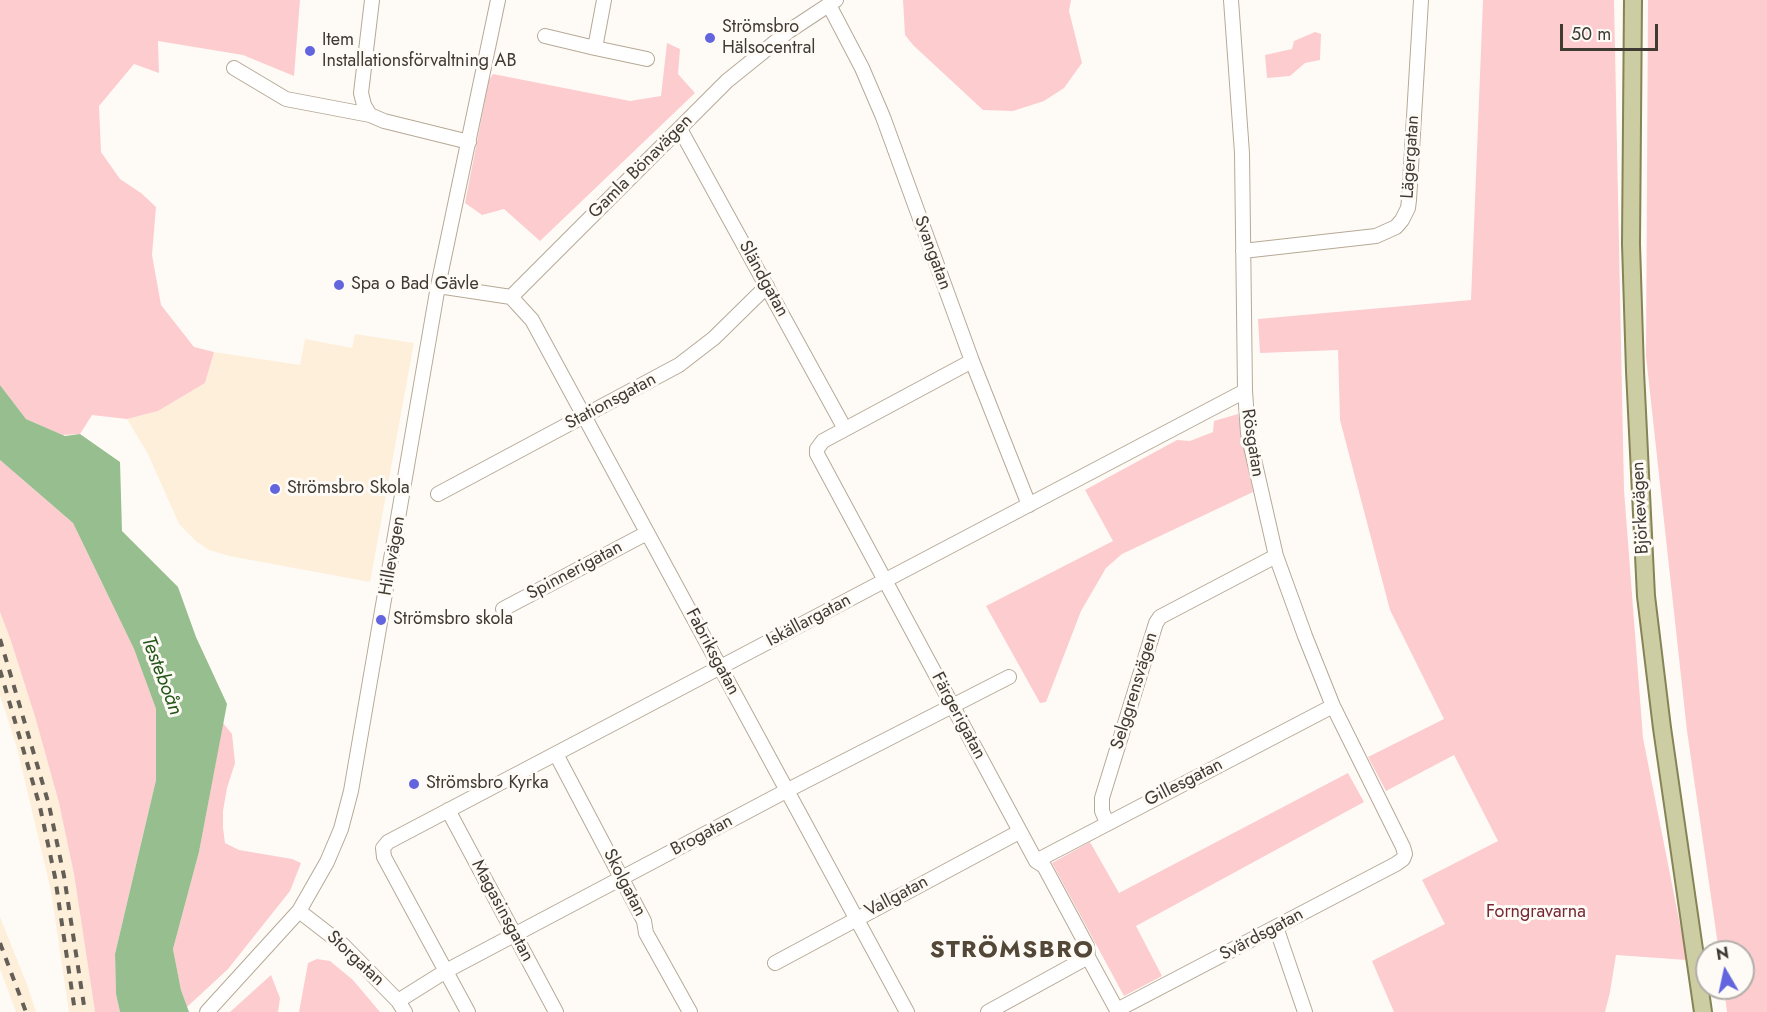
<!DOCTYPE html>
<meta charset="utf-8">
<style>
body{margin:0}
#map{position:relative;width:1767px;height:1012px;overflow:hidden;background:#fefbf7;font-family:Jost,sans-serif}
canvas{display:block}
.north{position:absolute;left:1695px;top:940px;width:60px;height:60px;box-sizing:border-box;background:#fefbf7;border:2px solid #b2aea8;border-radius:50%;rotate:351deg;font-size:16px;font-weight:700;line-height:24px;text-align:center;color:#3f3a32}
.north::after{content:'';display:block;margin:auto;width:21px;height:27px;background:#6265de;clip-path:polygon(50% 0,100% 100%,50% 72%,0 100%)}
.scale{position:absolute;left:1560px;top:24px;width:98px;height:27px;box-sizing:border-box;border:3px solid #3f3a32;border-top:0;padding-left:8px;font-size:18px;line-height:21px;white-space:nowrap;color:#3f3a32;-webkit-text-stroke:4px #fefbf7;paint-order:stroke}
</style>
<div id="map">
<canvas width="1767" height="1012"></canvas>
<div class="north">N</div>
<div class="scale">50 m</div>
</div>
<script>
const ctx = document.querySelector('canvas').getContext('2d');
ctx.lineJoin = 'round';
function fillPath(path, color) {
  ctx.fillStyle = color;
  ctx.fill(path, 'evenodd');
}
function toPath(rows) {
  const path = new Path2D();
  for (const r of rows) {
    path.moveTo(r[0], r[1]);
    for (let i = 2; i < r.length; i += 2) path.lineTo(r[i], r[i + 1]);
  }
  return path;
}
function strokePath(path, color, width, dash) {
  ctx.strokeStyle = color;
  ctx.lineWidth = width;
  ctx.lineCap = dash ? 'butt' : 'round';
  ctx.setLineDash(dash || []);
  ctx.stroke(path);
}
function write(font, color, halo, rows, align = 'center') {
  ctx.font = font + ' Jost,sans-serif';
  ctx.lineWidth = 6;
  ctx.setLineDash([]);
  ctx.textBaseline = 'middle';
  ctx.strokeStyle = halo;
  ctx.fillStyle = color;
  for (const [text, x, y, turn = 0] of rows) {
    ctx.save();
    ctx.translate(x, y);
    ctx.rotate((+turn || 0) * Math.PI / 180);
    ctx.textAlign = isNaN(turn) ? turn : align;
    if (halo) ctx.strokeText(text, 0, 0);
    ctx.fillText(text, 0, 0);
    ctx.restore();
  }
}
fillPath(toPath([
 [355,334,414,343,370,582,229,556,209,550,197,542,179,524,148,454,127,419,158,411,205,383,214,352,300,365,305,339,352,348],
 [0,612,11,641,36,720,59,803,74,874,95,1012,69,1012,51,891,17,748,0,695],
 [0,917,28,987,36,1012,16,1012,0,969]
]), '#feefda');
fillPath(toPath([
 [0,0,300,0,294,76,243,55,158,41,159,73,134,64,99,106,101,152,120,179,141,193,156,207,152,255,161,305,194,347,214,352,205,383,158,411,127,419,92,415,80,434,62,435,26,419,0,385],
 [903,0,1071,0,1069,11,1082,63,1064,88,1044,101,1013,111,983,110,913,45,905,35],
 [1483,0,1614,0,1624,490,1643,738,1687,960,1616,955,1610,992,1605,1012,1394,1012,1372,961,1445,924,1422,880,1498,841,1454,755,1386,791,1368,757,1444,719,1390,610,1340,420,1338,350,1260,353,1258,319,1471,300],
 [1648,0,1767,0,1767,1012,1727,1012,1724,988,1743,988,1743,952,1719,952,1687,731,1646,356],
 [1315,32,1321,34,1320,60,1305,63,1290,76,1267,78,1265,55,1292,49,1294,41],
 [667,43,680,49,678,74,695,93,540,241,504,209,482,215,465,203,489,80,493,74,630,101,661,96],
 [1238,414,1253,492,1122,554,1106,568,1081,611,1046,702,1040,703,986,606,1113,541,1085,490,1177,440,1190,441,1213,432,1214,421],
 [0,460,73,523,134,649,156,709,156,780,115,954,116,994,120,1012,95,1012,74,874,59,803,36,720,11,641,0,612],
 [223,723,232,734,235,763,227,788,223,811,223,828,225,843,239,850,292,859,301,863,290,891,228,969,187,1007,181,990,173,949,199,852],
 [1348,773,1364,802,1136,926,1162,976,1124,996,1052,863,1090,842,1119,893],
 [317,959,330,961,353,980,380,1012,299,1012,308,963],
 [271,975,280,998,278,1012,230,1012]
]), '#fdcccf');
fillPath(toPath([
 [0,385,26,419,65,436,80,434,120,462,122,531,178,587,196,637,227,704,199,852,173,949,181,990,189,1012,120,1012,116,994,115,954,156,780,156,709,134,649,73,523,0,460]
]), '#97be8e');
const minor = toPath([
 [604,0,595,48,647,59],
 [829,5,862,68,883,117,972,361,1029,505],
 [545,36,595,48],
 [234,68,286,99,370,115,384,121,469,142],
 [370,115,364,105,361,93,372,0],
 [680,129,845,429],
 [1243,251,1376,236,1396,227,1402,220,1408,208,1409,200,1421,0],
 [438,286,511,297],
 [511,297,532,320,907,1012],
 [511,297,727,81,789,31,836,0],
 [972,361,823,441,817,449,817,454,1036,861,1044,866,1087,946,1088,957,1118,1012],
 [438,494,679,365,714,338,767,286],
 [503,609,647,533],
 [556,754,644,921,646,933,690,1012],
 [448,810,556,1012],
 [1107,823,1102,811,1102,798,1156,623,1160,617,1276,556],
 [1036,861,1333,706],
 [299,911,343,945,398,1001,405,1012],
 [1276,927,1305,1012],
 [775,963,1019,832],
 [398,1001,446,971,786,791,1009,677],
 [1117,1010,1396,864,1403,859,1405,854,1403,847,1333,706,1305,636,1276,556,1248,433,1245,391,1242,153,1231,0],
 [207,1012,299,911,327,862,341,829,351,791,438,286,498,0],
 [468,1012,384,857,383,848,388,842,1245,391],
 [988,1012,1088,957]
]);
const major = toPath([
 [1633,0,1631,244,1635,371,1646,596,1662,728,1703,1012]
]);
strokePath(minor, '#b6a996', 16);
strokePath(major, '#868354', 20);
strokePath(minor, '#fff', 14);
strokePath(major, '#cdcda4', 16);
strokePath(toPath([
 [0,639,49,805,64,876,85,1012],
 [0,670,40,807,55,877,75,1012],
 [0,943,26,1012]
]), '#635f57', 4, [8, 8]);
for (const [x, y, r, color] of [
 [710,38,6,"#6265de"],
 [310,51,6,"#6265de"],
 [339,285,6,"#6265de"],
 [275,489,6,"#6265de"],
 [381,620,6,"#6265de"],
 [414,784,6,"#6265de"]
]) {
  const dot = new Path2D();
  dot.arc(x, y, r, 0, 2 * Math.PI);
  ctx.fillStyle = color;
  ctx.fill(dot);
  strokePath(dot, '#fefbf7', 2);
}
write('18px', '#3f3a32', '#fefbf7', [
 ["Strömsbro",722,28],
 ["Hälsocentral",722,49],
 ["Item",322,41],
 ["Installationsförvaltning AB",322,62],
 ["Spa o Bad Gävle",351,285],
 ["Strömsbro Skola",287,489],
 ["Strömsbro skola",393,620],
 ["Strömsbro Kyrka",426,784]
], 'left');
write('18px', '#3f3a32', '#fefbf7', [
 ["Lägergatan",1411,157,-86],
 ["Gamla Bönavägen",641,167,-45],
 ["Svangatan",932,253,70],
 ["Sländgatan",763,279,61],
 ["Stationsgatan",611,402,-28],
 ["Rösgatan",1252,443,81],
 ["Björkevägen",1641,508,-93],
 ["Hillevägen",393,556,-80],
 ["Spinnerigatan",575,571,-28],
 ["Iskällargatan",809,621,-28],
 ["Fabriksgatan",712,652,62],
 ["Selggrensvägen",1135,691,-73],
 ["Färgerigatan",958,716,62],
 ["Gillesgatan",1184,783,-27],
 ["Brogatan",702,836,-28],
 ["Skolgatan",624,883,63],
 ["Vallgatan",897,897,-28],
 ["Magasinsgatan",502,911,62],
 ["Svärdsgatan",1262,935,-28],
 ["Storgatan",355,959,43]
]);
write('18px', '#752735', '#fefbf7', [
 ["Forngravarna",1536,913]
]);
write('italic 20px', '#245718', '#fefbf7', [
 ["Testeboån",161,676,69]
]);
ctx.letterSpacing = '1.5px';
write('bold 24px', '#534737', '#fefbf7', [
 ["STRÖMSBRO",1012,951]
]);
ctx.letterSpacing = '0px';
</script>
